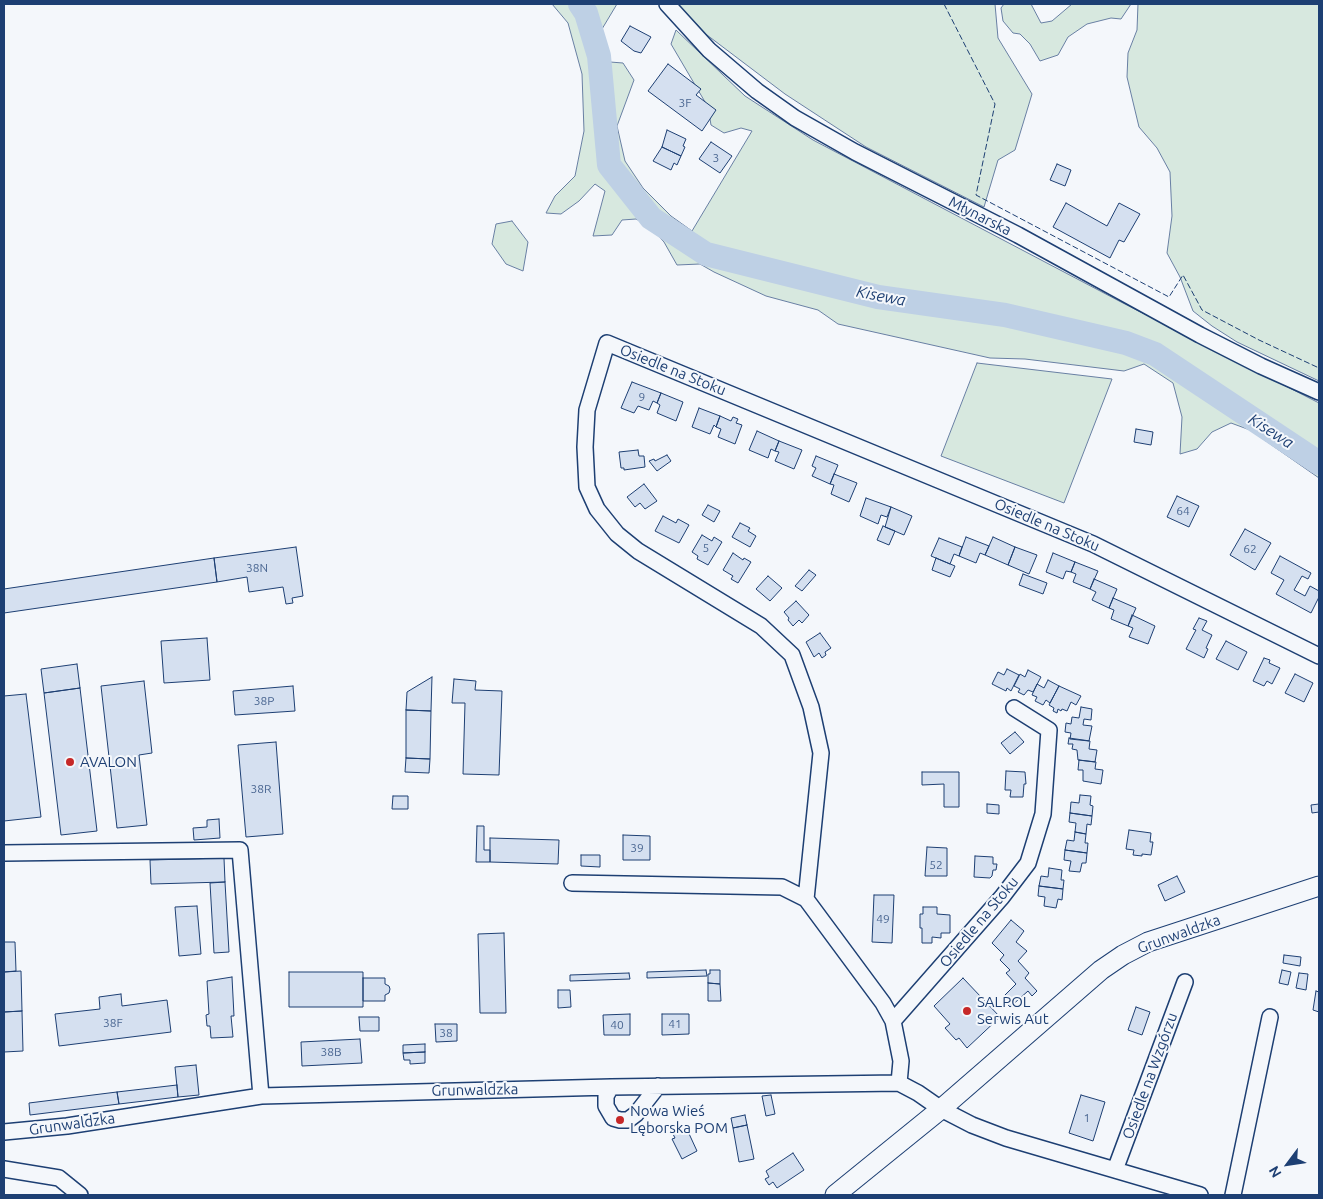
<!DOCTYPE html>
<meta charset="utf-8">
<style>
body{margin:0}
#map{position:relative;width:1323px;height:1199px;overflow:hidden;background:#f4f7fb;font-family:Ubuntu,sans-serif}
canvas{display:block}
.frame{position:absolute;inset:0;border:5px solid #1d3f73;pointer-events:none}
.north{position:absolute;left:1263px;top:1139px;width:50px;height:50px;-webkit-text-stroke:4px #f4f7fb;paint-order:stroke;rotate:239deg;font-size:14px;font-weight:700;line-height:20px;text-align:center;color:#1d3f73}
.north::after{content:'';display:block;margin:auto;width:18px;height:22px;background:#1d3f73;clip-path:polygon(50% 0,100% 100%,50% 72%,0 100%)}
</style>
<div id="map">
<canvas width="1323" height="1199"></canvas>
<div class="frame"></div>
<div class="north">N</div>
</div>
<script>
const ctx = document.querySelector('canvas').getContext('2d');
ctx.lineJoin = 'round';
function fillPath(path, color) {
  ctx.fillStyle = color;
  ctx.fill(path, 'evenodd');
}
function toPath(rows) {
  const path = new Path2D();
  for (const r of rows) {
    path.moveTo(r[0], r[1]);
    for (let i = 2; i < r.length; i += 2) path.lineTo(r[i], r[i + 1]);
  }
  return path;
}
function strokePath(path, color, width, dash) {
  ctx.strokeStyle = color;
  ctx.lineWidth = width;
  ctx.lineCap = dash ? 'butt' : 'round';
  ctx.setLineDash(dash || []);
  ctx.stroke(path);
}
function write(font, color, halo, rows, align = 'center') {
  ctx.font = font + ' Ubuntu,sans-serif';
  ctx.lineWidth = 4;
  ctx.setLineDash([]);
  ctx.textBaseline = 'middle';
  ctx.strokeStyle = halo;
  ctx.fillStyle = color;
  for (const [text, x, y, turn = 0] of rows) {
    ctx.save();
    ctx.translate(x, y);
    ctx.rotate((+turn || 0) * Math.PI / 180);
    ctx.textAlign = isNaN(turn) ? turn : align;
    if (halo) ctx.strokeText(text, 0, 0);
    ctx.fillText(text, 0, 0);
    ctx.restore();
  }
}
const green = toPath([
 [552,4,617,4,602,29,610,62,623,63,634,80,617,126,625,161,643,188,671,216,692,231,752,131,741,128,724,133,711,125,708,107,671,44,676,30,745,96,813,140,1121,302,1319,403,1319,478,1250,430,1231,423,1212,432,1197,449,1180,454,1182,417,1173,383,1144,364,1124,371,1025,359,990,358,838,324,818,310,766,296,714,272,700,264,677,265,664,242,650,226,636,219,622,220,612,235,593,236,605,191,595,184,579,201,561,214,546,213,555,196,575,176,584,131,582,74,568,23,552,4],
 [677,4,995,4,998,38,1032,94,1015,150,998,160,984,207,866,147,785,94,707,35,677,4],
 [1004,4,1031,4,1041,23,1052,21,1072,4,1131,4,1121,19,1111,18,1087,24,1068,37,1058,55,1040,61,1030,44,1020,34,1013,33,1003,21,1001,8,1004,4],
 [1138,4,1319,4,1319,381,1237,342,1212,326,1193,311,1180,277,1167,253,1172,216,1170,172,1157,148,1139,127,1127,77,1128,53,1137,30,1138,4],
 [512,221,528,242,523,271,506,264,492,244,496,224,512,221],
 [977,363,1112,379,1064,503,941,456,977,363]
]);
fillPath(green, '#d7e8df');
strokePath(green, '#687fa3', 1);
strokePath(toPath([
 [580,4,586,13,599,56,609,165,651,218,706,254,878,297,1005,315,1126,343,1155,354,1319,463]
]), '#bed0e5', 24);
const building = toPath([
 [630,26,651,37,641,53,634,51,621,41,630,26],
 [668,64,701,89,696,95,716,110,702,131,648,91,668,64],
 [667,130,686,139,683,146,685,147,681,156,662,147,667,130],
 [711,142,732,156,720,173,699,159,711,142],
 [662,147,681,156,677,165,674,163,671,170,653,161,662,147],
 [1057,164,1071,170,1065,186,1050,180,1057,164],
 [1066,203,1107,226,1119,203,1140,214,1124,242,1119,240,1110,258,1053,227,1066,203],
 [632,382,661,393,657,403,653,401,649,410,638,406,634,413,621,408,632,382],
 [661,393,683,402,676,421,657,413,660,405,657,403,661,393],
 [699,408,720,416,716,427,714,425,710,434,692,427,699,408],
 [720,416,731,421,733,417,738,419,736,423,742,425,735,444,718,437,721,429,716,427,720,416],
 [1136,429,1153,432,1151,445,1134,442,1136,429],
 [757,431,779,441,775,451,771,449,768,458,749,450,757,431],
 [779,441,802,450,794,469,775,461,779,452,775,451,779,441],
 [638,450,639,456,644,456,645,467,624,470,624,468,621,468,619,452,638,450],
 [667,455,671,461,657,471,649,461,654,459,655,461,667,455],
 [816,456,838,465,830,484,812,476,816,468,812,466,816,456],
 [834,474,857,483,849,502,831,494,834,485,830,484,834,474],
 [644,484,657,501,645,509,640,503,635,507,627,497,644,484],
 [1177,496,1199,506,1189,527,1167,517,1177,496],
 [866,498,891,507,887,517,881,515,878,524,860,516,866,498],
 [708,505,720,511,714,522,702,515,708,505],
 [891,507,912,516,904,535,885,527,891,507],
 [663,516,676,523,678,519,689,525,679,543,655,531,663,516],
 [740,523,750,528,748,531,756,536,750,547,732,537,740,523],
 [883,526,895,531,889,545,877,540,883,526],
 [1245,529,1271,543,1255,570,1230,555,1245,529],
 [702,535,712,541,714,537,722,542,708,565,697,559,698,556,692,552,702,535],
 [966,537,989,546,985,555,980,553,976,563,959,556,966,537],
 [993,537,1015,547,1008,565,985,555,993,537],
 [939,538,962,547,959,556,954,554,950,564,931,556,939,538],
 [296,547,303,596,292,598,293,603,286,604,283,587,249,592,247,577,217,582,214,558,296,547],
 [1015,547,1037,555,1029,574,1008,565,1015,547],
 [733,553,743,560,744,558,751,562,738,583,731,579,733,576,723,570,733,553],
 [1053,553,1075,562,1071,572,1066,571,1063,579,1046,572,1053,553],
 [1280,556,1311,573,1308,579,1302,576,1294,590,1305,596,1310,586,1319,591,1319,597,1311,613,1276,594,1284,580,1271,573,1280,556],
 [214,558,217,582,4,613,4,589,214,558],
 [936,558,955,566,950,577,932,570,936,558],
 [1075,562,1098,571,1090,589,1073,582,1076,574,1071,572,1075,562],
 [809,570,816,575,802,591,795,586,809,570],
 [1023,574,1047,583,1043,594,1019,585,1023,574],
 [768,576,782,588,770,601,756,589,768,576],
 [1094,579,1117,589,1109,608,1092,600,1096,592,1090,589,1094,579],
 [1113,598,1136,608,1128,626,1111,619,1114,610,1109,608,1113,598],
 [796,601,809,615,802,623,799,620,793,626,788,620,789,618,784,612,796,601],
 [1132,615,1155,626,1148,644,1129,637,1133,628,1128,626,1132,615],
 [1199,618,1207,621,1202,630,1212,635,1206,648,1208,649,1204,658,1186,649,1196,630,1193,629,1199,618],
 [820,633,831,648,825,652,826,655,822,658,819,653,814,657,806,642,820,633],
 [207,638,210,680,164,683,161,641,207,638],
 [1226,641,1247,652,1238,670,1216,659,1226,641],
 [1264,658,1270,660,1269,663,1280,668,1272,684,1267,681,1264,686,1253,681,1264,658],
 [77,664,80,688,44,693,41,669,77,664],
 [1007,669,1019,675,1011,691,1007,688,1006,691,992,684,998,672,1004,675,1007,669],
 [1028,670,1041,677,1033,692,1028,690,1024,695,1018,692,1020,689,1014,686,1020,674,1025,677,1028,670],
 [1295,674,1313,683,1304,702,1285,693,1295,674],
 [432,677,431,711,406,710,407,692,432,677],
 [454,679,476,681,475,690,502,691,499,775,463,774,465,703,452,703,454,679],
 [1048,680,1059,686,1050,703,1046,700,1043,705,1035,701,1037,697,1032,695,1037,684,1044,688,1048,680],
 [144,681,152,753,139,755,147,825,117,828,101,686,144,681],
 [293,686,295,711,235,715,233,691,293,686],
 [1059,686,1081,696,1076,705,1071,702,1067,711,1062,709,1061,711,1058,709,1057,713,1053,711,1054,708,1049,705,1059,686],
 [80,688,97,831,61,835,44,693,80,688],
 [26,694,41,817,4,821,4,696,26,694],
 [1081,707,1092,709,1091,720,1084,719,1083,725,1092,726,1089,741,1070,739,1071,733,1065,732,1066,723,1071,724,1072,717,1079,718,1081,707],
 [406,710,431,711,430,759,406,758,406,710],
 [1015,732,1024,742,1010,754,1001,743,1015,732],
 [1069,738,1090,741,1089,749,1097,750,1095,762,1078,760,1077,750,1072,749,1073,744,1068,744,1069,738],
 [276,742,283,834,246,837,238,745,276,742],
 [406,758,430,759,429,773,405,772,406,758],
 [1079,760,1096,762,1095,769,1103,770,1101,784,1083,781,1083,770,1078,770,1079,760],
 [1006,771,1025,772,1026,784,1024,784,1023,797,1010,797,1011,790,1005,790,1006,771],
 [922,772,959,772,959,807,944,807,944,784,922,785,922,772],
 [1080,795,1091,796,1090,805,1093,806,1092,816,1070,813,1071,802,1079,803,1080,795],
 [393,796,408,796,408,809,392,809,393,796],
 [987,804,999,805,999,814,987,813,987,804],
 [1319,804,1319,812,1312,813,1311,805,1319,804],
 [1070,813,1092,816,1091,825,1087,824,1086,834,1075,832,1076,823,1069,822,1070,813],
 [219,819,220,838,194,840,193,828,207,827,207,820,219,819],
 [477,826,484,826,484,850,490,850,490,862,476,862,477,826],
 [1129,830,1151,833,1150,842,1153,842,1151,855,1142,854,1142,856,1133,855,1134,850,1126,849,1129,830],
 [1075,832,1086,834,1085,843,1088,843,1087,853,1065,850,1067,840,1074,841,1075,832],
 [623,835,650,836,650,860,623,860,623,835],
 [490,838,559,840,558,864,490,862,490,838],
 [927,847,947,848,947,876,925,876,927,847],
 [1065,850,1087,853,1086,863,1082,863,1080,872,1069,871,1071,861,1064,860,1065,850],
 [581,855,600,855,600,867,581,866,581,855],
 [975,856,993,857,993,864,997,864,996,870,993,870,992,876,990,878,974,877,975,856],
 [224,858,225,882,151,884,150,860,224,858],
 [1049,868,1062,870,1061,880,1064,880,1063,889,1039,886,1041,876,1048,877,1049,868],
 [1177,876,1185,892,1165,901,1158,885,1177,876],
 [225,882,229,952,214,953,210,883,225,882],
 [1039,886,1063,889,1062,900,1058,899,1056,908,1044,906,1045,897,1038,896,1039,886],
 [874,895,894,895,892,943,872,942,874,895],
 [197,906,201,954,179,956,175,907,197,906],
 [923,907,937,907,937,914,950,915,950,933,941,933,941,938,932,937,932,943,922,943,922,928,920,928,920,914,923,914,923,907],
 [1011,920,1024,931,1016,942,1027,951,1018,961,1029,973,1025,978,1037,991,1032,996,1028,991,1010,1007,1002,998,1016,984,1006,973,1010,970,1000,960,1004,955,992,943,1011,920],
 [504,933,506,1013,480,1013,478,934,504,933],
 [4,942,15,942,16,971,4,972,4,942],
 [4,950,4,972,21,971,22,1011,4,1012,4,950],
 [1284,955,1301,957,1300,966,1283,963,1284,955],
 [706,970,707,976,647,978,647,972,706,970],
 [710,970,720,970,720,984,708,983,708,974,710,974,710,970],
 [1282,970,1291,972,1288,985,1279,983,1282,970],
 [289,972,363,972,363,1007,289,1007,289,972],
 [629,973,630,979,570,981,570,975,629,973],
 [1299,973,1308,974,1306,990,1296,988,1299,973],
 [232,977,234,1016,231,1016,233,1037,211,1038,210,1026,207,1026,206,1015,209,1014,207,981,232,977],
 [363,978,385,978,385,984,389,986,390,989,389,993,385,995,385,1001,363,1001,363,978],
 [963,978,1000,1017,967,1048,959,1038,956,1040,945,1028,950,1024,934,1006,963,978],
 [708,983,720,984,721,1001,708,1001,708,983],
 [558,990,570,990,571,1007,558,1008,558,990],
 [1316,991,1319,992,1319,1012,1313,1010,1316,991],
 [121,994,122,1006,167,1000,171,1032,59,1046,55,1014,100,1009,99,997,121,994],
 [1136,1007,1150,1012,1142,1035,1128,1030,1136,1007],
 [22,1011,23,1051,4,1052,4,1012,22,1011],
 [630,1014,630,1035,604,1035,603,1015,630,1014],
 [662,1014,689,1014,689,1034,662,1035,662,1014],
 [359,1017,379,1017,379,1031,360,1031,359,1017],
 [435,1024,457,1024,457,1041,436,1042,435,1024],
 [360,1039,362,1063,302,1066,301,1042,360,1039],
 [425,1044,425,1052,403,1053,403,1045,425,1044],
 [425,1052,425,1063,410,1064,410,1060,404,1060,403,1053,425,1052],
 [196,1065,199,1095,178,1097,175,1067,196,1065],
 [177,1085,178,1097,119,1104,117,1092,177,1085],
 [117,1092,119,1104,30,1115,29,1103,117,1092],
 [771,1095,775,1114,766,1116,762,1096,771,1095],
 [1081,1095,1105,1102,1093,1141,1069,1133,1081,1095],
 [745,1115,747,1125,733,1128,731,1118,745,1115],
 [685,1125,697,1151,682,1159,672,1139,675,1138,672,1132,685,1125],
 [747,1125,754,1159,739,1162,733,1128,747,1125],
 [793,1153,804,1170,777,1188,773,1182,769,1185,765,1179,769,1177,766,1171,793,1153]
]);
fillPath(building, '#d5e0f0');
strokePath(building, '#1d3f73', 1);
const minor = toPath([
 [667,4,709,50,757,91,795,118,855,152,1018,235,1200,335,1261,366,1319,392],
 [4,853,240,850,261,1096],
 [572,883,782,887,806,899,883,1003,893,1021],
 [806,899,821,753,811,707,792,655,761,626,638,551,617,534,597,509,587,487,585,447,587,410,607,343,1093,544,1319,656],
 [899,1083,901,1061,893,1021,1002,897,1028,863,1043,814,1049,730,1014,708],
 [611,1087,606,1096,606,1106,613,1118,620,1120,628,1120,636,1114,658,1086],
 [4,1132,67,1126,261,1096,611,1087,899,1083,918,1093,941,1109,972,1125,1006,1138,1200,1195],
 [4,1169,59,1178,80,1195],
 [1115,1170,1185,982],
 [1233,1195,1270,1017]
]);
const major = toPath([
 [835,1195,941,1109,1101,970,1123,955,1148,942,1319,886]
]);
strokePath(minor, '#1d3f73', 18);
strokePath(major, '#1d3f73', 21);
strokePath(minor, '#f4f7fb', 15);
strokePath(major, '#f4f7fb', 19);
strokePath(toPath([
 [944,4,995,104,976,195,1169,297,1183,275,1202,310,1259,340,1319,368]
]), '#1d3f73', 1, [6, 2.5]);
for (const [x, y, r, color] of [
 [70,762,5,"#c62828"],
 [967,1011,5,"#c62828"],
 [620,1120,5,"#c62828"]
]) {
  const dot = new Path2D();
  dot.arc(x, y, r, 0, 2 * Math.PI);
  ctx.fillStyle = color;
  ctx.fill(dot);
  strokePath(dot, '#f4f7fb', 2);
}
write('12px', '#4b6792', null, [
 ["3F",685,103],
 ["3",716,158],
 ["9",642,397],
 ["64",1183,511],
 ["5",706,548],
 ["62",1250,549],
 ["38N",257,568],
 ["38P",264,701],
 ["38R",261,789],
 ["39",637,848],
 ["52",936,865],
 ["49",883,919],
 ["38F",113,1023],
 ["41",675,1024],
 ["40",617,1025],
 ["38",446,1033],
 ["38B",331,1052],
 ["1",1087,1118]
]);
write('15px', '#1d3f73', '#f4f7fb', [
 ["Młynarska",980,216,27],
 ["Osiedle na Stoku",673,370,22],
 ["Osiedle na Stoku",1047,525,23],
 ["Osiedle na Stoku",979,922,-50],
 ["Grunwaldzka",1179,934,-20],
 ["Osiedle na Wzgórzu",1150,1076,-70],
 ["Grunwaldzka",475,1090,-1],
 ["Grunwaldzka",72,1124,-8]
]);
write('15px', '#1d3f73', '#f4f7fb', [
 ["AVALON",80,762],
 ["SALPOL",977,1002],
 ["Serwis Aut",977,1019],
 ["Nowa Wieś",630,1111],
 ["Lęborska POM",630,1128]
], 'left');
write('italic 16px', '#1d3f73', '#f4f7fb', [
 ["Kisewa",881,296,11],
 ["Kisewa",1271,431,33]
]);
</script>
